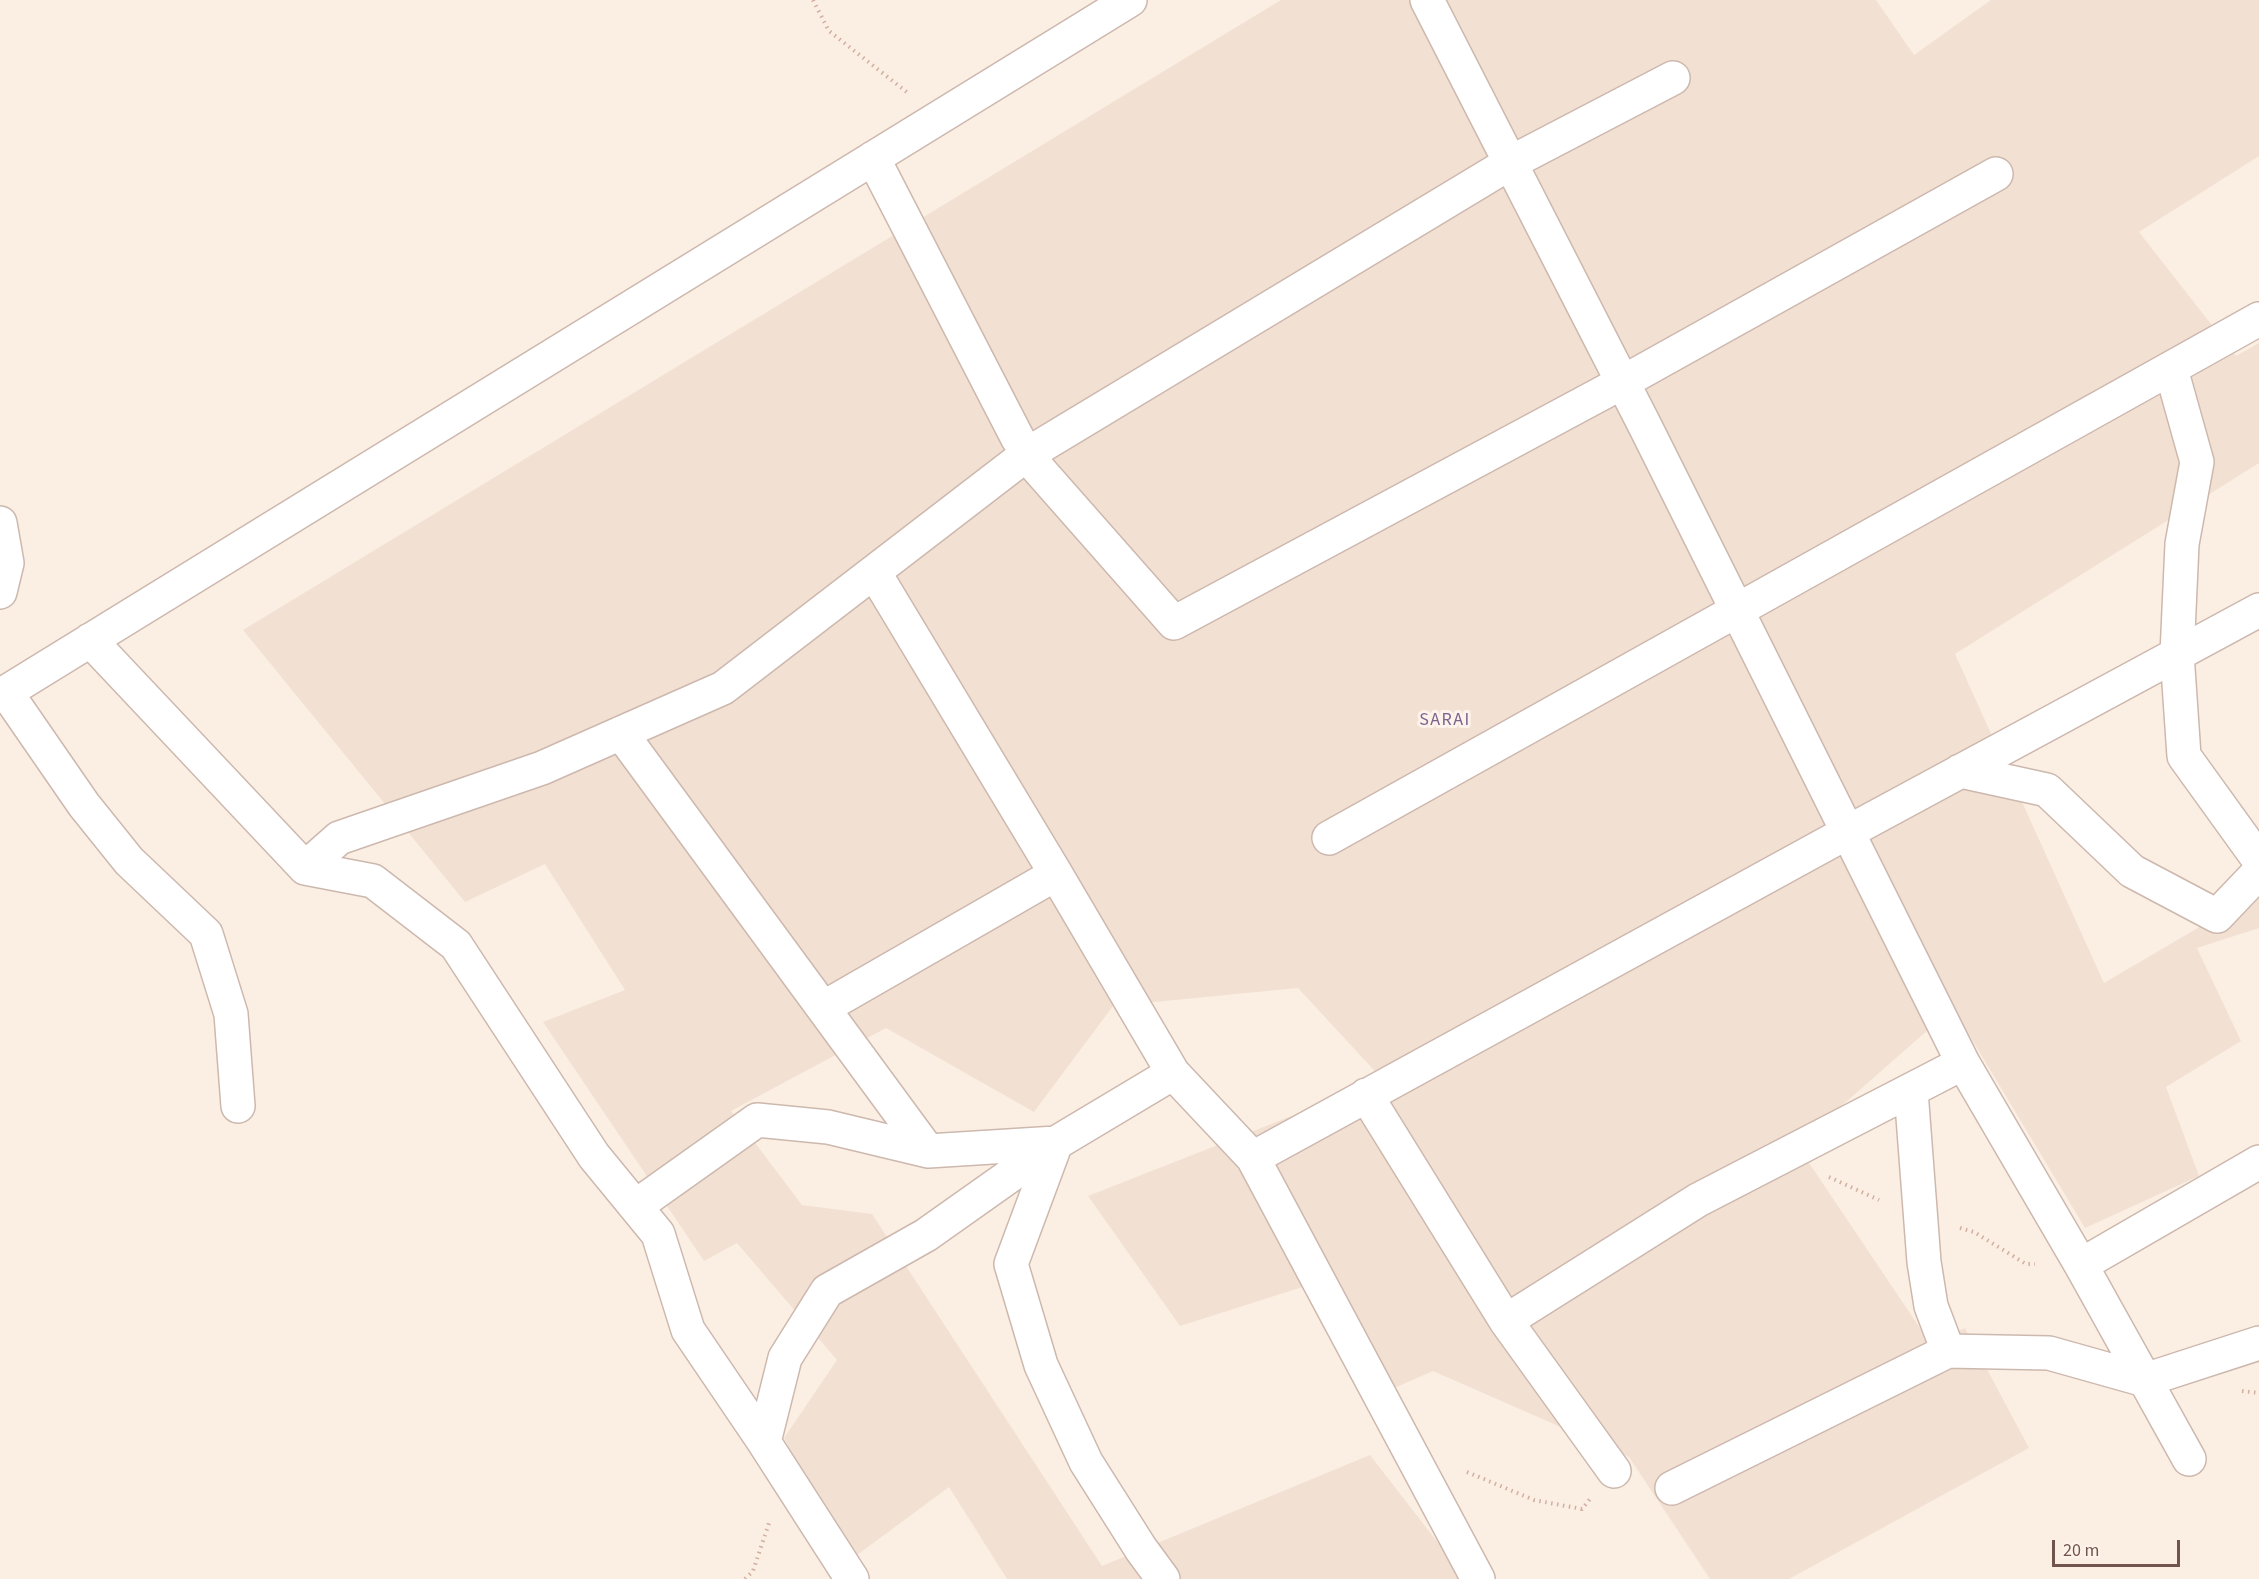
<!DOCTYPE html>
<style>
body{margin:0}
#map{position:relative;width:2259px;height:1579px;overflow:hidden;background:#fbefe4;font-family:"Source Sans 3",sans-serif}
canvas{display:block}
.scale{position:absolute;left:2052px;top:1540px;width:128px;height:27px;box-sizing:border-box;border:3px solid #71544b;border-top:0;padding-left:8px;font-size:18px;line-height:21px;white-space:nowrap;color:#71544b;-webkit-text-stroke:4px #fef3ea;paint-order:stroke}
</style>
<div id="map">
<canvas width="2259" height="1579"></canvas>
<div class="scale">20 m</div>
</div>
<script>
const ctx = document.querySelector('canvas').getContext('2d');
ctx.lineJoin = 'round';
function fillPath(path, color) {
  ctx.fillStyle = color;
  ctx.fill(path, 'evenodd');
}
function toPath(rows) {
  const path = new Path2D();
  for (const r of rows) {
    path.moveTo(r[0], r[1]);
    for (let i = 2; i < r.length; i += 2) path.lineTo(r[i], r[i + 1]);
  }
  return path;
}
function strokePath(path, color, width, dash) {
  ctx.strokeStyle = color;
  ctx.lineWidth = width;
  ctx.lineCap = dash ? 'butt' : 'round';
  ctx.setLineDash(dash || []);
  ctx.stroke(path);
}
function write(font, color, halo, rows, align = 'center') {
  ctx.font = font + ' "Source Sans 3",sans-serif';
  ctx.lineWidth = 6;
  ctx.setLineDash([]);
  ctx.textBaseline = 'middle';
  ctx.strokeStyle = halo;
  ctx.fillStyle = color;
  for (const [text, x, y, turn = 0] of rows) {
    ctx.save();
    ctx.translate(x, y);
    ctx.rotate((+turn || 0) * Math.PI / 180);
    ctx.textAlign = isNaN(turn) ? turn : align;
    if (halo) ctx.strokeText(text, 0, 0);
    ctx.fillText(text, 0, 0);
    ctx.restore();
  }
}
fillPath(toPath([
 [1281,0,1876,0,1914,55,1991,0,2259,0,2259,156,2139,232,2236,356,2259,343,2259,463,1955,654,2104,983,2259,892,2259,928,2197,948,2241,1041,2166,1087,2199,1176,2085,1228,1953,1008,1797,1145,1930,1343,1965,1328,2029,1448,1789,1579,1710,1579,1629,1457,1433,1371,1376,1396,1315,1283,1180,1326,1088,1196,1383,1080,1298,988,1113,1006,1034,1112,886,1028,731,1111,802,1205,872,1214,1102,1566,1370,1455,1466,1579,1007,1579,949,1487,849,1561,784,1438,837,1360,737,1243,704,1261,543,1022,625,990,545,864,465,902,243,630]
]), '#f2e0d3');
const minor = toPath([
 [1427,0,1645,426,1963,1063,2081,1265,2189,1459],
 [873,158,1018,439],
 [2171,369,2197,462,2182,544,2177,654,2184,756,2259,860],
 [1026,455,1174,623,1623,382,1996,174],
 [0,523,7,563,0,592],
 [90,640,305,868,339,838,542,768,723,688,1026,455,1510,163,1673,78],
 [6,692,84,805,129,861,206,934,231,1014,238,1106],
 [0,696,1130,0],
 [621,733,928,1151],
 [1960,771,2047,790,2132,871,2217,916,2259,872],
 [1329,838,2259,319],
 [305,868,373,881,456,945,594,1156,658,1234,688,1330,764,1442,852,1579],
 [1056,874,1173,1073],
 [823,1008,1056,874,874,572],
 [1911,1091,1924,1262,1931,1306,1948,1351],
 [1366,1095,1506,1321,1614,1471],
 [1056,1143,1011,1264,1041,1365,1086,1462,1141,1549,1163,1579],
 [1253,1158,1848,832,2259,610],
 [636,1206,757,1120,828,1127,928,1151,1056,1143,1173,1073,1253,1158,1478,1579],
 [2081,1265,2259,1162],
 [1506,1321,1698,1200,1963,1063],
 [764,1442,785,1358,827,1291,926,1235,1056,1143],
 [1672,1488,1948,1351,2049,1353,2145,1380,2259,1343]
]);
strokePath(minor, '#cdb8ae', 36);
strokePath(toPath([
 [813,0,829,31,908,93],
 [1829,1177,1879,1200],
 [1960,1228,1974,1232,2026,1264,2035,1264],
 [2242,1391,2259,1393],
 [1467,1472,1534,1500,1582,1509,1590,1499],
 [745,1579,753,1571,769,1523]
]), '#d3aea0', 4, [1.5, 4.5]);
strokePath(minor, '#fff', 33);
ctx.letterSpacing = '1.5px';
write('18px', '#7a638d', '#fef3ea', [
 ["SARAI",1445,721]
]);
ctx.letterSpacing = '0px';
</script>
